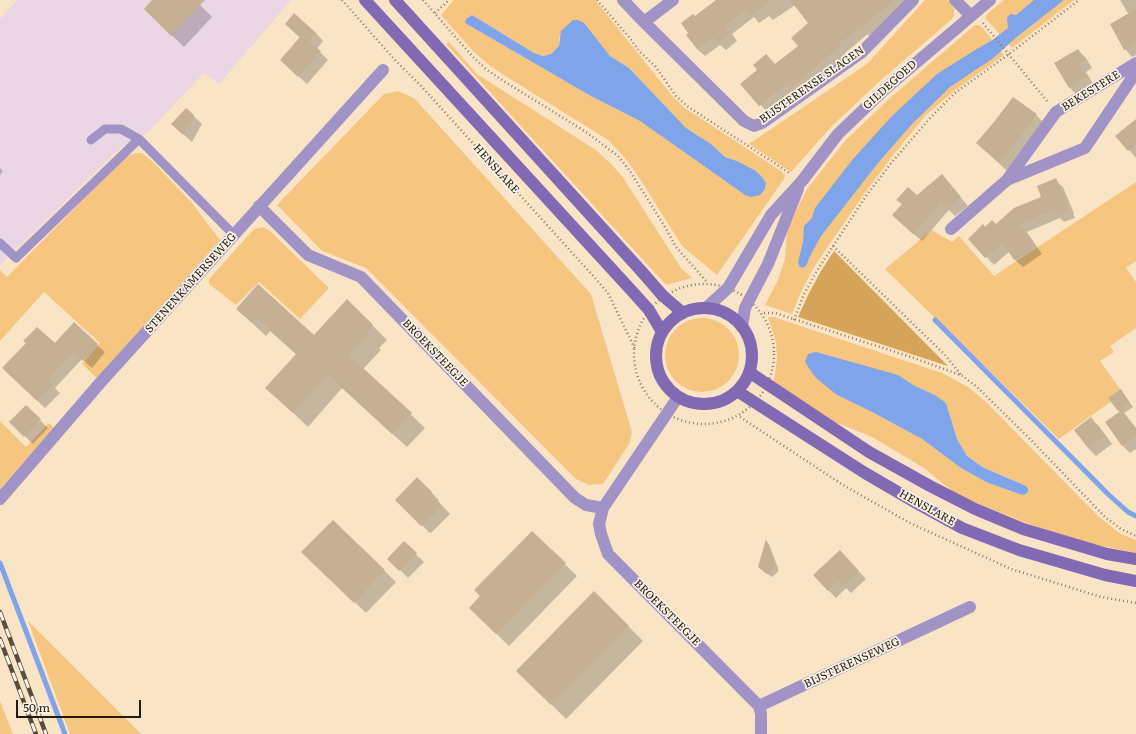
<!DOCTYPE html>
<style>
body{margin:0}
#map{position:relative;width:1136px;height:734px;overflow:hidden;background:#f9e4c6;font-family:Literata,serif}
canvas{display:block}
.scale{position:absolute;left:16px;top:700px;width:125px;height:18px;box-sizing:border-box;border:2px solid #221b10;border-top:0;padding-left:5px;font-size:12px;line-height:14px;white-space:nowrap;color:#221b10;-webkit-text-stroke:3px #fcf3e7;paint-order:stroke}
</style>
<div id="map">
<canvas width="1136" height="734"></canvas>
<div class="scale">50 m</div>
</div>
<script>
const ctx = document.querySelector('canvas').getContext('2d');
ctx.lineJoin = 'round';
function fillPath(path, color) {
  ctx.fillStyle = color;
  ctx.fill(path, 'evenodd');
}
function toPath(rows) {
  const path = new Path2D();
  for (const r of rows) {
    if (r.length === 3) {
      path.moveTo(r[0] + r[2], r[1]);
      path.arc(r[0], r[1], r[2], 0, 2 * Math.PI);
      continue;
    }
    path.moveTo(r[0], r[1]);
    for (let i = 2; i < r.length; i += 2) path.lineTo(r[i], r[i + 1]);
  }
  return path;
}
function strokePath(path, color, width, dash) {
  ctx.strokeStyle = color;
  ctx.lineWidth = width;
  ctx.lineCap = dash ? 'butt' : 'round';
  ctx.setLineDash(dash || []);
  ctx.stroke(path);
}
function write(font, color, halo, rows, align = 'center') {
  ctx.font = font + ' Literata,serif';
  ctx.lineWidth = 3.5;
  ctx.setLineDash([]);
  ctx.textBaseline = 'middle';
  ctx.strokeStyle = halo;
  ctx.fillStyle = color;
  for (const [text, x, y, turn = 0] of rows) {
    ctx.save();
    ctx.translate(x, y);
    ctx.rotate((+turn || 0) * Math.PI / 180);
    ctx.textAlign = isNaN(turn) ? turn : align;
    if (halo) ctx.strokeText(text, 0, 0);
    ctx.fillText(text, 0, 0);
    ctx.restore();
  }
}
fillPath(toPath([
 [17,0,291,0,219,84,204,73,147,133,119,149,0,265,0,19]
]), '#ebd6e5');
fillPath(toPath([
 [454,0,595,0,674,98,685,108,781,171,785,175,784,179,717,275,682,246,640,179,625,158,608,140,507,77,489,65,473,51,441,15],
 [472,15,534,53,544,56,551,54,559,46,559,37,604,50,610,56,629,68,686,128,711,144,725,157,737,161,762,177,766,183,765,189,745,195,640,121,589,95,465,23],
 [925,0,948,0,954,9,954,15,952,19,881,80,832,126,791,172,749,144,867,64],
 [1004,0,1074,0,1012,48,986,19,986,15],
 [975,25,979,25,982,27,1004,55,954,91,926,115,894,154,864,194,814,267,801,292,792,314,765,305,778,280,785,258,787,230,807,189,845,141,890,98],
 [449,42,477,74,596,150,611,164,622,176,681,268,692,278,666,285,446,44],
 [398,91,414,98,591,294,632,432,629,444,603,484,589,485,576,479,366,268,322,251,277,205,384,94],
 [135,153,142,153,154,163,192,203,220,240,97,378,82,364,100,343,44,292,0,341,0,270,7,277,125,157],
 [1136,182,1136,261,1126,268,1136,282,1136,328,1110,346,1114,352,1100,361,1123,393,1059,439,885,269,932,230,952,242,959,236,994,276],
 [263,227,270,231,329,288,300,319,259,282,236,305,209,284,209,279,254,229],
 [768,317,774,317,942,373,968,387,986,402,1098,516,1121,534,1136,540,1136,553,1092,544,1042,529,968,500,952,491,924,468,872,437,848,427,833,422,773,382,775,374,777,359,776,342],
 [898,375,915,386,935,395,946,403,957,439,967,456,984,468,1024,485,1026,494,1022,495,986,482,961,468,922,439,872,412,837,395],
 [702,355,37],
 [0,421,26,447,49,423,54,428,0,489],
 [28,621,141,734,70,734],
 [0,701,13,734,0,734]
]), '#f6c681');
fillPath(toPath([
 [834,251,948,366,798,317,808,295,821,271]
]), '#d5a459');
fillPath(toPath([
 [1034,0,1064,0,1018,36,992,59,950,87,912,124,878,163,821,236,810,256,806,266,802,268,799,266,798,262,803,242,804,226,812,218,815,208,853,159,891,117,937,74,975,50,991,41,1008,28,1007,18,1010,14,1016,15],
 [472,15,534,53,543,56,551,54,559,46,561,31,573,20,578,20,584,23,610,56,629,68,686,128,711,144,725,157,737,161,756,171,762,177,766,183,765,189,760,195,751,197,745,195,640,121,589,95,465,23,466,19],
 [816,352,898,375,915,386,935,395,946,403,957,439,967,456,984,468,1024,485,1028,488,1028,491,1026,494,1022,495,986,482,961,468,922,439,872,412,837,395,816,378,808,367,805,361,808,354]
]), '#80a4e9');
fillPath(toPath([
 [154,0,195,0,212,17,184,47,145,9],
 [718,0,912,0,869,36,868,34,857,43,845,53,847,55,801,93,797,89,768,113,742,84,758,70,766,55,776,65,799,46,810,24,795,5,773,20,769,16,759,23,754,17,732,34,737,41,726,50,720,45,705,56,697,49,695,17],
 [1120,0,1136,0,1136,55,1132,57,1125,49,1129,15],
 [286,24,316,33,323,41,317,49,328,60,307,84,289,68,300,38],
 [1078,50,1086,58,1092,68,1086,72,1094,85,1078,96,1070,88,1055,64],
 [186,109,202,124,192,142,181,132],
 [1036,115,1044,123,1007,171,985,150],
 [1136,129,1136,158,1117,136],
 [0,168,3,171,0,175],
 [942,175,968,206,955,216,949,210,922,241,901,223,903,204,917,196],
 [1055,180,1063,187,1074,213,1073,214,1075,218,1064,222,1060,218,1027,232,1042,254,1023,267,1015,260,1010,251,994,265,969,239,985,228,996,226,1043,197],
 [347,300,387,340,379,348,381,350,363,369,425,428,407,447,342,388,308,427,267,388,297,355,270,331,266,336,237,309,314,336],
 [55,345,97,345,105,352,92,368,82,359,55,388,60,393,45,408,3,368],
 [1120,390,1133,407,1124,413,1136,428,1136,449,1130,453,1122,445,1120,412,1118,410],
 [26,406,48,428,33,444,10,422],
 [1091,419,1099,426,1112,444,1096,456,1088,448],
 [417,479,439,500,438,501,450,514,432,532,430,533,396,500],
 [333,521,396,582,366,613,303,552],
 [532,532,577,576,509,646,470,608,481,596],
 [766,541,769,544,778,568,778,572,772,577,763,571],
 [404,543,424,562,408,578,389,559],
 [848,560,866,579,851,593,846,588,836,598,828,590],
 [594,592,643,641,566,719,517,670]
]), '#0003');
strokePath(toPath([
 [935,320,1109,495,1128,512,1136,516],
 [0,563,65,734]
]), '#80a4e9', 5);
fillPath(toPath([
 [152,0,205,0,171,36,144,9],
 [716,0,772,0,751,16,746,10,725,26,730,33,717,43,713,37,697,49,686,35,688,33,681,23,693,14,695,16],
 [790,0,894,0,860,29,859,27,849,36,838,45,840,46,793,86,789,82,759,106,740,84,757,70,753,65,766,54,775,64,798,46,791,38,808,23],
 [1136,9,1136,43,1124,50,1110,24],
 [294,13,316,33,309,41,321,51,298,77,280,60,300,37,285,24],
 [1078,49,1085,60,1078,64,1086,77,1069,88,1054,63],
 [1013,97,1037,114,1011,149,999,163,976,143,994,122],
 [186,108,194,115,183,135,171,124],
 [1136,119,1136,145,1128,151,1115,136],
 [942,174,961,197,947,209,941,203,913,234,892,215,902,204,896,200,908,187,917,195],
 [1056,178,1068,206,1066,206,1068,210,1056,215,1054,210,1020,224,1035,247,1014,260,1003,243,985,258,968,239,983,224,985,227,992,220,996,224,1014,208,1041,197,1037,186],
 [258,284,314,335,347,299,373,325,366,333,368,335,349,355,412,413,392,434,328,375,293,413,265,388,296,354,256,317,251,322,236,309],
 [74,322,98,344,83,361,74,352,48,380,53,385,37,401,2,368,26,343,23,341,37,327,55,343],
 [1121,389,1130,403,1118,411,1108,398],
 [26,405,41,419,24,437,9,422],
 [1122,410,1136,429,1136,435,1122,446,1105,422],
 [1091,417,1105,436,1088,448,1074,430],
 [417,477,432,492,431,493,442,506,424,524,421,526,395,500],
 [333,520,385,570,354,603,301,552],
 [532,531,566,563,496,634,469,608,480,596,474,590],
 [766,539,775,564,775,568,767,574,758,567],
 [404,541,417,553,399,571,387,559],
 [840,550,859,571,843,586,838,581,828,591,813,575],
 [594,591,629,626,551,705,516,671]
]), '#c6b094');
strokePath(toPath([
 [342,0,394,59,422,87,595,278,608,293,635,349],
 [423,0,473,57,486,69,502,80,586,132,618,156,630,171,665,227,676,247,707,282],
 [597,0,629,37,639,51,655,66,676,96,687,106,791,174],
 [435,13,449,0],
 [983,23,1047,101],
 [833,246,945,355,962,376],
 [704,354,70],
 [764,313,775,313,914,358,963,376,977,387,1032,441,1105,517,1121,529,1136,536],
 [794,320,804,294,818,269,866,196,892,162,931,117,955,93,1009,54,1079,0],
 [740,417,843,485,910,523,1011,569,1101,597,1136,603]
]), '#8a7d68', 2.5, [1, 3]);
strokePath(toPath([
 [91,140,105,129,121,129,139,139,234,235],
 [0,243,16,258,139,139]
]), '#a293c7', 9);
strokePath(toPath([
 [623,0,644,22,744,121,754,126,762,123,862,52,913,0],
 [955,0,971,16],
 [644,22,673,0],
 [1007,180,1085,148,1136,72],
 [259,206,308,255,361,277,575,498,586,505,603,508,678,397],
 [951,229,1007,180,1056,112,1136,63],
 [706,308,728,288,771,215,802,181,838,134,884,90,990,0],
 [742,327,745,308,768,264,798,189],
 [0,499,100,383,383,70],
 [603,508,599,524,601,534,608,554,759,706],
 [759,706,970,607],
 [759,706,761,714,761,734]
]), '#a293c7', 12);
strokePath(toPath([
 [365,0,631,290,649,310,662,332],
 [395,0,643,273,663,296,683,313],
 [704,356,48],
 [749,372,869,452,930,486,975,509,1023,529,1107,554,1136,559],
 [737,391,865,473,920,505,962,528,1019,550,1105,575,1136,581]
]), '#8269b4', 12);
const rail = toPath([
 [0,612,46,734],
 [0,639,36,734]
]);
strokePath(rail, '#574c3d', 4.5);
strokePath(rail, '#fcf3e7', 3, [9]);
write('11px', '#221b10', '#fcf3e7', [
 ["BIJSTERENSE SLAGEN",812,85,-35],
 ["GILDEGOED",890,85,-42],
 ["BEKESTERE",1091,91,-32],
 ["HENSLARE",496,169,48],
 ["STENENKAMERSEWEG",191,283,-48],
 ["BROEKSTEEGJE",435,353,46],
 ["HENSLARE",927,508,29],
 ["BROEKSTEEGJE",667,613,45],
 ["BIJSTERENSEWEG",852,663,-25]
]);
</script>
